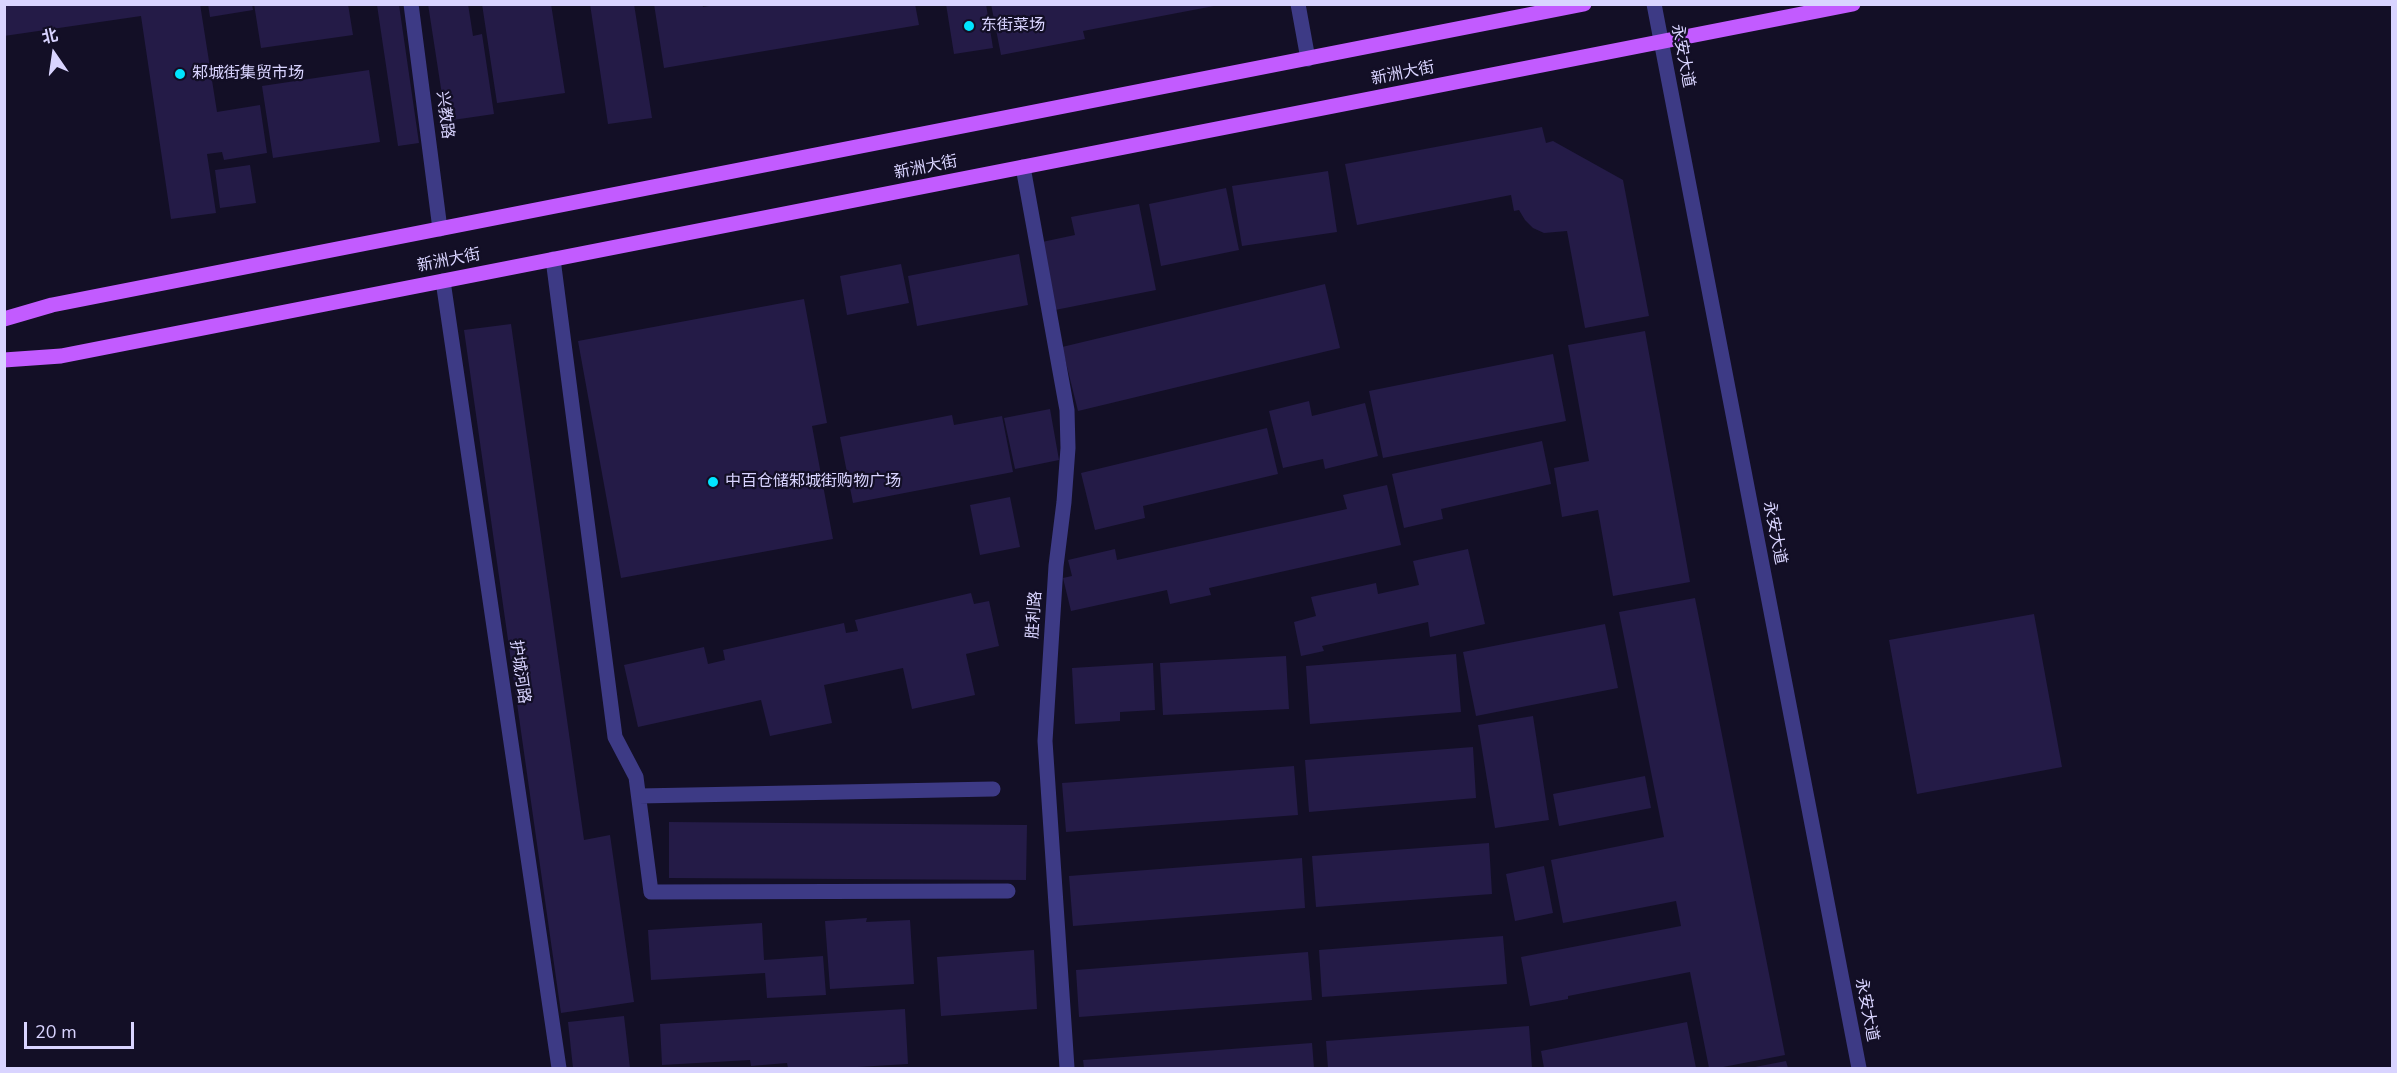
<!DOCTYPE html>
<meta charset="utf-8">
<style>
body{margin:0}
#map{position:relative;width:2397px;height:1073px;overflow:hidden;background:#130f26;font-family:"Nunito Sans","Noto Sans SC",sans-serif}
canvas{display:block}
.frame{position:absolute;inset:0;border:6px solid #d9d4ff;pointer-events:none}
.north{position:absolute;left:24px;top:24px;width:60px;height:60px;-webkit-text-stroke:4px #130f26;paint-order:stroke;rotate:347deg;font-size:16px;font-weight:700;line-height:24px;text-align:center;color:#d9d4ff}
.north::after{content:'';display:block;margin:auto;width:21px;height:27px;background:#d9d4ff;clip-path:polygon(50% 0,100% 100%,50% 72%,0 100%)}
.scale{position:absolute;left:24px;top:1022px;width:110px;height:27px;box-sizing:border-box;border:3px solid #d9d4ff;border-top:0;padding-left:8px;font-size:18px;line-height:21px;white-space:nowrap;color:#d9d4ff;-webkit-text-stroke:4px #130f26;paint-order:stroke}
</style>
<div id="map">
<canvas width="2397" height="1073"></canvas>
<div class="frame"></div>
<div class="north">北</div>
<div class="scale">20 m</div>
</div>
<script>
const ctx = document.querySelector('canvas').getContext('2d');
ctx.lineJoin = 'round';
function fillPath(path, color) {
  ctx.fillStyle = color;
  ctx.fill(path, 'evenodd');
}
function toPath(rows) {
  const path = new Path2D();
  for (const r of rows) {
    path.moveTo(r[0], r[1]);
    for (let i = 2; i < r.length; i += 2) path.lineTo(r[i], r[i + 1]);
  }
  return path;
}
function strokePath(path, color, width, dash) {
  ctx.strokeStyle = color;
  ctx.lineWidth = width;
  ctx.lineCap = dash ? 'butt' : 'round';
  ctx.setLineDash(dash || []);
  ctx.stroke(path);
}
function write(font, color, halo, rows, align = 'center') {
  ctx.font = font + ' "Nunito Sans","Noto Sans SC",sans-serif';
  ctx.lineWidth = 4.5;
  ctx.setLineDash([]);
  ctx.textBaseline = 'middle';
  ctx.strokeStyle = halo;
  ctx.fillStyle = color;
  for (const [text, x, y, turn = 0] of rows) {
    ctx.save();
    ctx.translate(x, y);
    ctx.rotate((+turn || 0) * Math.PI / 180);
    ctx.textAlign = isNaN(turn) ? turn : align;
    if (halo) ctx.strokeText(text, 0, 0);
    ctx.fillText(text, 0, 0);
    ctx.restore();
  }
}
fillPath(toPath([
 [4,4,200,4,217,112,260,105,267,153,224,160,222,152,207,154,216,213,171,219,141,16,4,36],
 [208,4,252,4,253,10,210,17],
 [254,4,348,4,353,35,261,48],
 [428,4,468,4,473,36,482,34,494,114,446,121],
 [482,4,551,4,565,93,497,103],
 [590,4,634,4,652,118,608,124],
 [654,4,702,4,703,7,720,4,915,4,919,25,664,68],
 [946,4,986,4,993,48,954,54],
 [991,4,1214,4,1214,6,1083,31,1085,39,1001,55],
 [377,5,399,5,419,143,398,146],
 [369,70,380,142,273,158,262,86],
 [1542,127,1546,143,1553,141,1623,180,1649,316,1585,328,1567,231,1544,233,1533,228,1525,220,1519,210,1514,211,1511,195,1357,225,1345,164],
 [250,165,256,203,220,208,215,170],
 [1328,171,1337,232,1242,246,1232,186],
 [1226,188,1239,250,1161,266,1149,204],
 [1139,204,1156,290,1055,310,1042,242,1075,235,1071,217],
 [1019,254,1028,305,917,326,908,276],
 [901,264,909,303,847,315,840,276],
 [1325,284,1340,348,1078,411,1062,347],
 [804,299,827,423,812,426,833,539,621,578,578,341],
 [511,324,584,840,610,835,634,1002,561,1013,464,330],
 [1645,331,1690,582,1613,596,1598,510,1562,517,1554,468,1589,461,1568,345],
 [1553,354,1566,421,1383,458,1369,391],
 [1309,401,1312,416,1365,403,1378,456,1325,469,1323,459,1283,468,1269,411],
 [1050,409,1059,460,1015,469,1004,418],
 [952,415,954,425,1002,416,1013,472,853,503,840,437],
 [1267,428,1278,474,1143,506,1145,518,1095,530,1081,473],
 [1542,441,1551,484,1441,509,1443,519,1404,528,1392,474],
 [1387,485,1401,545,1209,588,1211,595,1170,604,1167,590,1071,611,1063,578,1072,576,1068,560,1115,549,1117,560,1347,509,1343,495],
 [1010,497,1020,547,980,555,970,505],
 [1468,549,1485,624,1430,637,1428,622,1322,646,1324,651,1301,656,1294,622,1316,616,1311,597,1376,583,1378,594,1419,585,1413,561],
 [971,593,974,604,989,601,999,646,966,654,975,695,912,709,903,668,824,685,832,723,770,736,761,700,638,727,624,665,704,647,708,664,725,660,723,650,844,623,846,633,858,631,855,620],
 [1695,598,1785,1055,1718,1068,1709,1068,1690,972,1568,996,1568,999,1530,1006,1521,957,1681,926,1676,901,1563,923,1551,860,1664,837,1619,612],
 [2034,614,2062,767,1917,794,1889,640],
 [1605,624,1618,688,1476,716,1463,652],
 [1456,654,1461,712,1310,724,1306,666],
 [1286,656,1289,709,1163,715,1160,663],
 [1153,663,1155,710,1120,712,1120,721,1075,724,1072,668],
 [1533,716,1549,820,1495,828,1478,725],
 [1473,747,1476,798,1309,812,1305,760],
 [1294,766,1298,815,1066,832,1062,783],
 [1645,776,1651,808,1559,826,1553,794],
 [669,822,1027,825,1026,880,669,878],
 [1489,843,1492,894,1316,907,1312,856],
 [1302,858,1305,908,1073,926,1069,876],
 [1544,866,1553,913,1515,921,1506,874],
 [867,918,866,922,910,920,914,984,830,989,825,921],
 [762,923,764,960,823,956,826,995,767,998,765,973,651,980,648,930],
 [1503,936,1507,984,1322,997,1319,950],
 [1034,950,1037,1009,941,1016,937,957],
 [1308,952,1312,1000,1079,1017,1076,970],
 [905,1009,908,1064,841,1068,788,1068,787,1063,751,1066,750,1060,662,1065,660,1024],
 [624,1016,630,1068,573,1068,568,1022],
 [1687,1022,1696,1068,1544,1068,1541,1051],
 [1529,1026,1532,1068,1328,1068,1326,1041],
 [1312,1043,1314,1068,1084,1068,1083,1060],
 [1786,1061,1788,1068,1755,1068,1755,1067]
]), '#241b47');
strokePath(toPath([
 [411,4,440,229],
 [1298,4,1308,59],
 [1654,4,1859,1068],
 [1023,167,1067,410,1068,448,1064,502,1056,566,1045,741,1067,1068],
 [553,259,615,737,636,777,651,892,1008,891],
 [443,281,559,1068],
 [639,796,993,789]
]), '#3d3a85', 15);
strokePath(toPath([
 [4,319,52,305,1584,4],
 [4,360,61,356,1853,4]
]), '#c25bff', 15);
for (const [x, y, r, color] of [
 [969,26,6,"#00e5ff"],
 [180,74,6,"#00e5ff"],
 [713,482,6,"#00e5ff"]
]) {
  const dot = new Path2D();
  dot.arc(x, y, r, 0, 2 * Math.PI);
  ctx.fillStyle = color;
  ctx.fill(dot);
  strokePath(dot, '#130f26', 2);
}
write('16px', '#d9d4ff', '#130f26', [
 ["东街菜场",981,26],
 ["邾城街集贸市场",192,74],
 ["中百仓储邾城街购物广场",725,482]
], 'left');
write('16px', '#d9d4ff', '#130f26', [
 ["永安大道",1682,56,79],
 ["新洲大街",1403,74,-11],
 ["兴教路",444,115,83],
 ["新洲大街",926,168,-11],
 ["新洲大街",449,261,-11],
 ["永安大道",1774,533,79],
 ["胜利路",1035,615,-86],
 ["护城河路",519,672,82],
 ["永安大道",1866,1010,79]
]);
</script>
